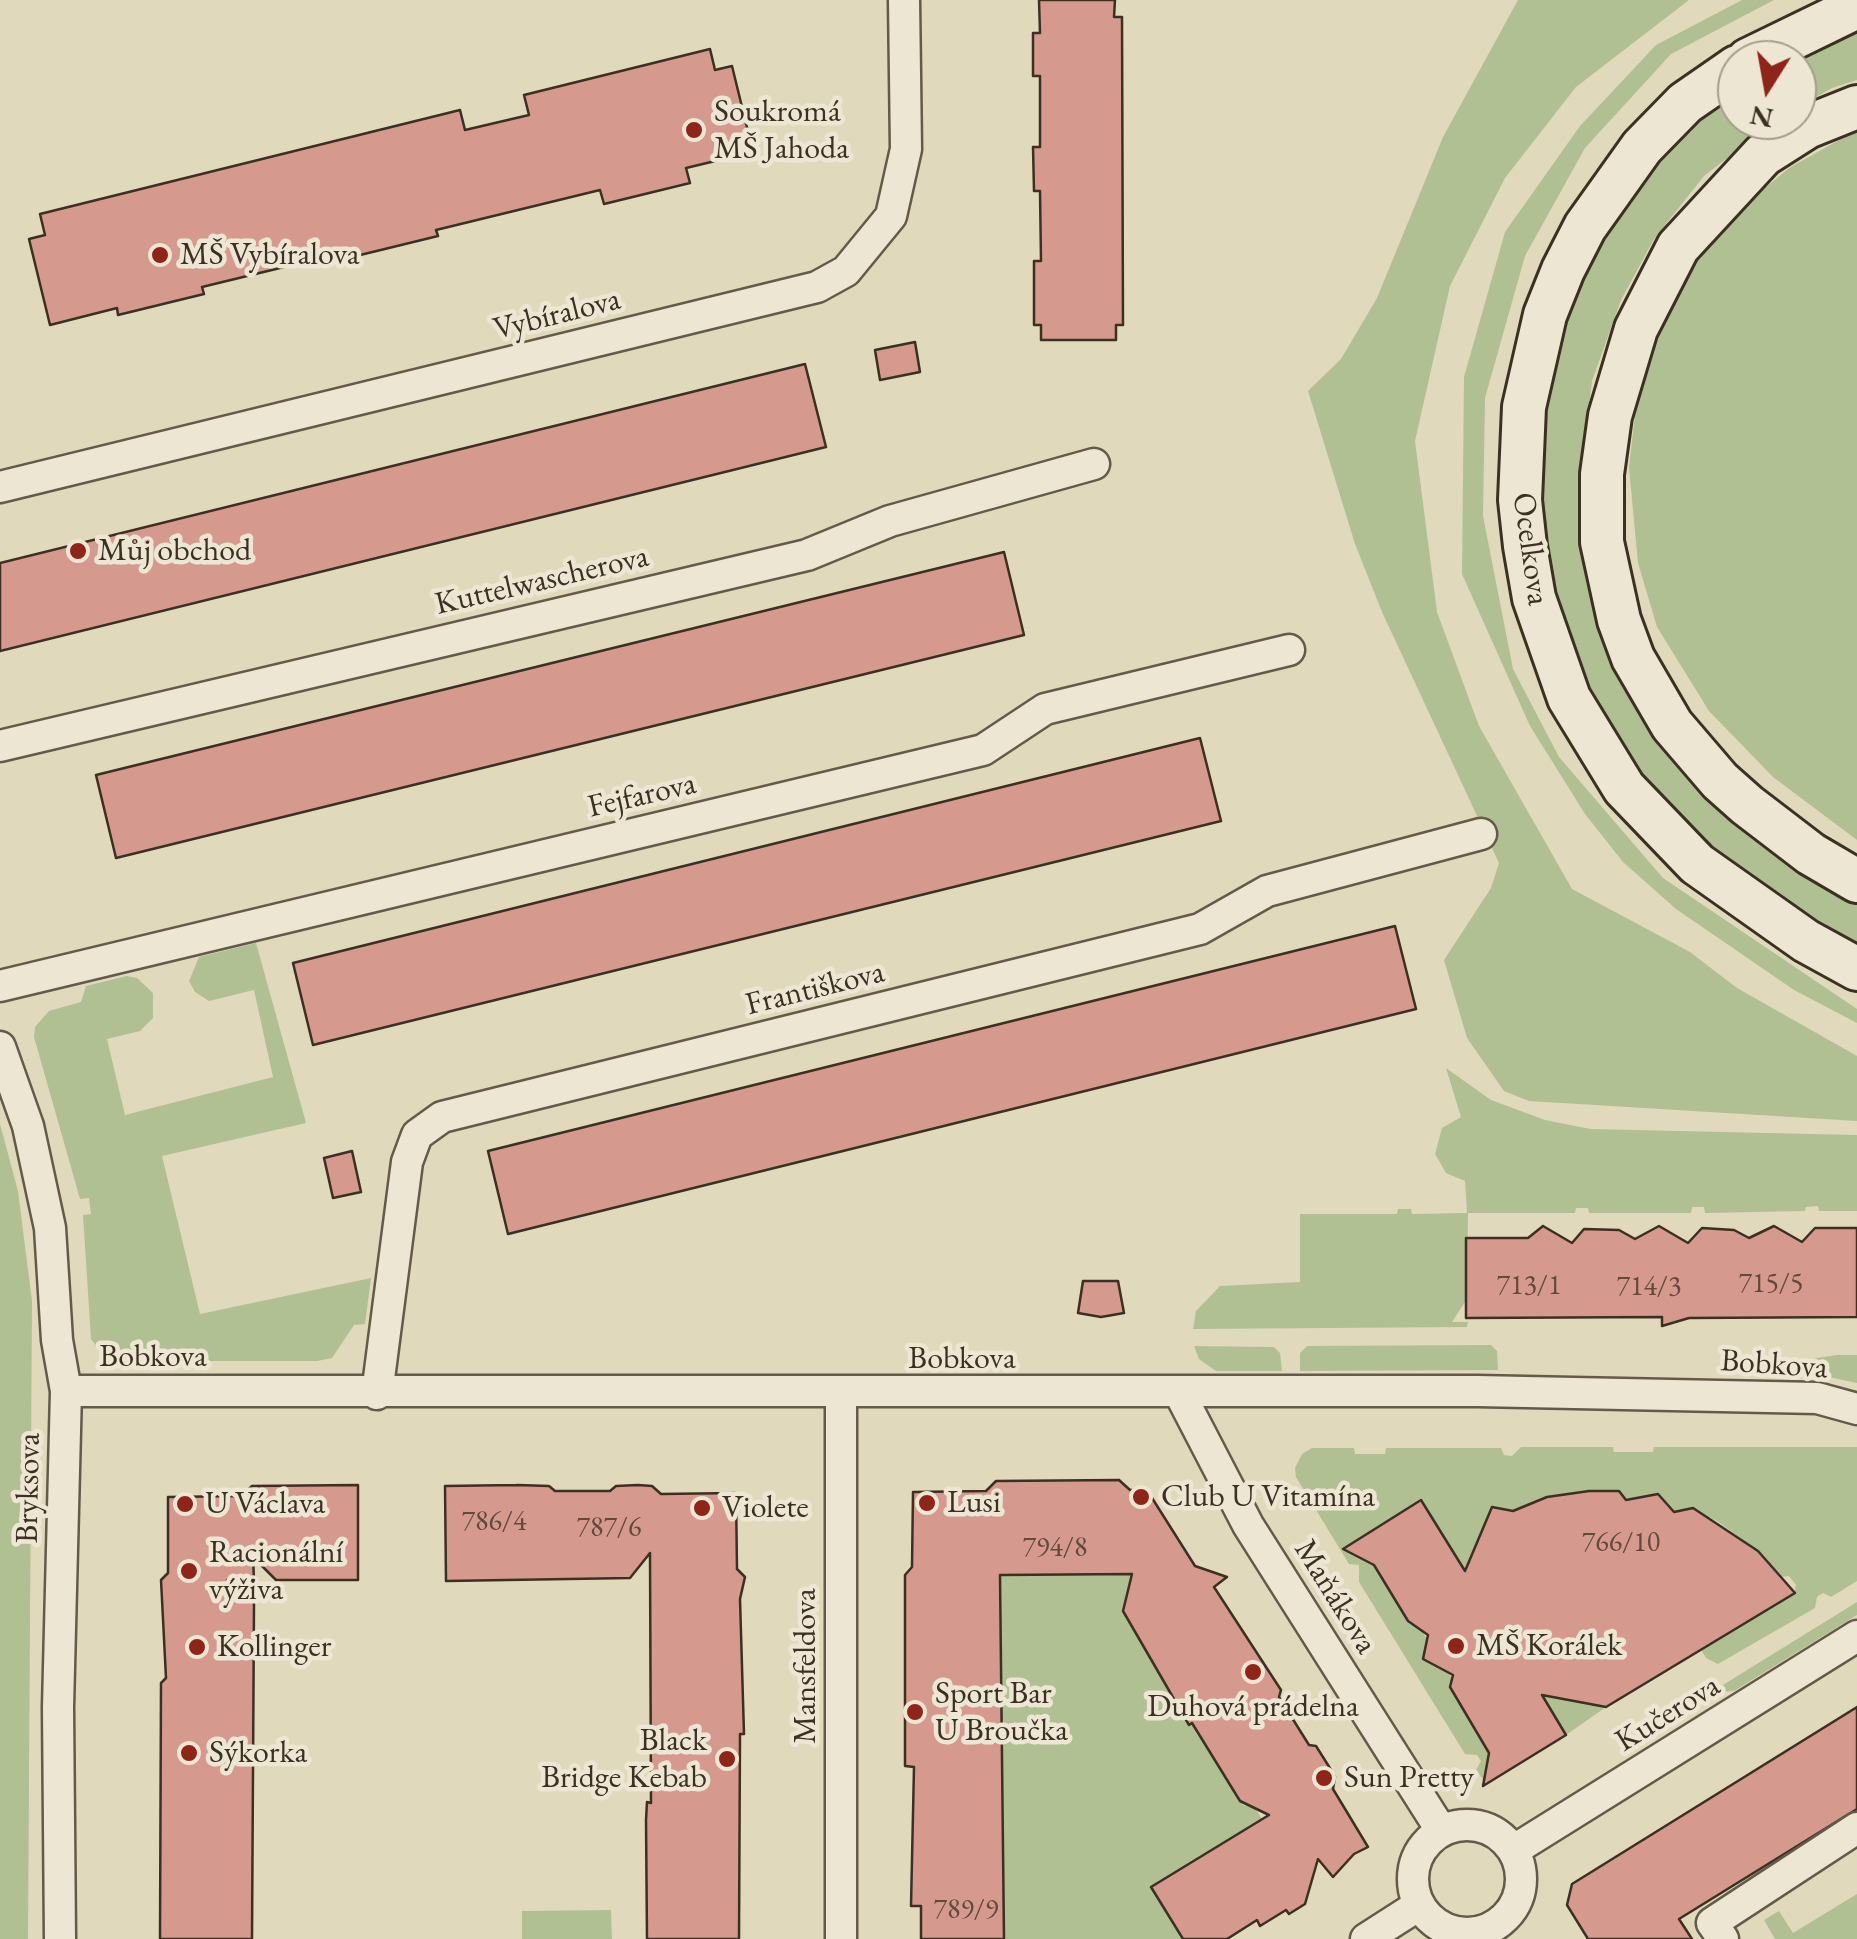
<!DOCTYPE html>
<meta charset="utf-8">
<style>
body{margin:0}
#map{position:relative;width:1857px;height:1939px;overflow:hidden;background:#e1d9bc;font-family:"EB Garamond",serif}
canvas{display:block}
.north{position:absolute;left:1717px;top:40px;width:100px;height:100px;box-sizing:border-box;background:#ece6d3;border:2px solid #a69d8d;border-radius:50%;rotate:191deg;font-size:28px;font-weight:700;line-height:40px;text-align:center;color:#3c3023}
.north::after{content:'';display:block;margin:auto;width:35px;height:45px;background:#8f2418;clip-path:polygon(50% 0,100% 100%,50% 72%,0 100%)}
</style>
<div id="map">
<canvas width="1857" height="1939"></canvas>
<div class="north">N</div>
</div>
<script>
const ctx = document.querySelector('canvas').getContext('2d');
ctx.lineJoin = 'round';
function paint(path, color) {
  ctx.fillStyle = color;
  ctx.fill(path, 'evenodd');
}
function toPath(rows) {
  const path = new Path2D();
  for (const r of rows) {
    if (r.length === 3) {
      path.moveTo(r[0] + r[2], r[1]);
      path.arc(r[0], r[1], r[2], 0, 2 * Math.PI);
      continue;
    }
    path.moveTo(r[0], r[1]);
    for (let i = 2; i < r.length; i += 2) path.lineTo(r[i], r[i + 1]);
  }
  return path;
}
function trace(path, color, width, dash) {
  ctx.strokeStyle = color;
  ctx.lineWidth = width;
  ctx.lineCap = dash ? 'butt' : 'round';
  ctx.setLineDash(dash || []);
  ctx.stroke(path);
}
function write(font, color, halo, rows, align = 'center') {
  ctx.font = font + ' "EB Garamond",serif';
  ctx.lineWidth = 9;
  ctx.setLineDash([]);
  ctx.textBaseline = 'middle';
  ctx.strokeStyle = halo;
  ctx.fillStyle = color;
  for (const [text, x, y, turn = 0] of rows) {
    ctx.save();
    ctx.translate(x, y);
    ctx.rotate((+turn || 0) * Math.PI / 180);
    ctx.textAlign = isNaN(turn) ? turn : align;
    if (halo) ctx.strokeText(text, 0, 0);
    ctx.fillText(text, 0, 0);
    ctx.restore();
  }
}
paint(toPath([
 [1518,0,1689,0,1576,87,1505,178,1450,286,1415,441,1437,612,1479,726,1572,889,1690,952,1737,988,1857,1056,1857,1121,1529,1101,1504,1091,1467,1038,1444,960,1491,888,1499,863,1382,612,1355,544,1308,391,1341,359,1377,298,1443,137],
 [1742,0,1774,0,1671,54,1585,148,1525,256,1485,398,1483,516,1513,669,1559,757,1663,878,1857,1009,1857,1023,1794,990,1676,909,1623,862,1585,814,1530,726,1462,574,1464,377,1505,232,1580,126,1656,45],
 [1857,26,1857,80,1832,88,1797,108,1797,60,1781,60],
 [1737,85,1737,120,1777,120,1704,176,1654,239,1621,300,1592,381,1580,483,1584,536,1636,689,1857,890,1857,955,1739,884,1640,788,1555,642,1531,454,1581,256,1697,108],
 [1857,130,1857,840,1773,777,1709,711,1657,627,1638,563,1629,467,1639,380,1656,334,1694,263,1740,209,1789,168],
 [256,943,306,1123,162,1156,200,1314,371,1278,365,1324,354,1325,332,1358,317,1361,126,1361,103,1355,91,1339,83,1215,91,1214,89,1198,80,1199,34,1037,35,1027,49,1011,81,1002,86,986,127,976,137,978,153,993,153,1018,140,1031,107,1039,125,1115,273,1077,254,990,209,1001,195,992,189,981,199,957],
 [1446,1068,1491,1100,1545,1120,1590,1129,1857,1135,1857,1211,1819,1211,1818,1206,1806,1207,1805,1211,1705,1213,1704,1207,1692,1207,1691,1213,1589,1213,1588,1208,1576,1208,1575,1213,1468,1213,1467,1299,1452,1322,1468,1322,1467,1327,1193,1329,1196,1311,1220,1286,1300,1282,1300,1214,1397,1214,1398,1209,1411,1209,1412,1214,1467,1213,1465,1181,1446,1173,1435,1154,1442,1128,1461,1117],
 [0,1124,18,1191,32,1301,28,1939,0,1939],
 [1491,1345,1497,1351,1498,1370,1300,1371,1300,1353,1307,1346],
 [1194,1346,1274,1347,1280,1353,1282,1371,1216,1371,1199,1359],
 [1837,1355,1857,1355,1857,1383,1800,1371,1816,1358],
 [1521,1447,1613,1447,1614,1452,1653,1452,1654,1447,1857,1447,1857,1581,1831,1597,1823,1593,1817,1597,1815,1608,1718,1664,1706,1658,1692,1635,1718,1618,1729,1633,1794,1593,1796,1585,1789,1576,1781,1577,1752,1546,1717,1521,1691,1508,1683,1515,1663,1509,1663,1499,1656,1494,1623,1501,1615,1490,1539,1500,1507,1513,1494,1509,1476,1587,1421,1500,1357,1556,1369,1557,1410,1624,1419,1626,1430,1644,1424,1651,1426,1659,1436,1664,1442,1662,1453,1681,1451,1691,1491,1756,1492,1773,1503,1774,1485,1782,1476,1770,1481,1761,1477,1755,1465,1754,1359,1582,1359,1565,1349,1564,1296,1477,1295,1468,1302,1454,1312,1448,1354,1448,1355,1454,1385,1454,1386,1448,1501,1448,1504,1455,1512,1456],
 [988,1567,1014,1569,1020,1575,1131,1575,1140,1589,1126,1597,1123,1611,1154,1661,1179,1689,1171,1694,1189,1724,1192,1723,1243,1805,1255,1808,1268,1828,1225,1841,1151,1887,1183,1939,1004,1939,1003,1783,999,1783],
 [1536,1599,1606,1707,1566,1735,1512,1647],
 [1857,1602,1857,1615,1734,1691,1710,1693],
 [1857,1894,1857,1939,1775,1939,1764,1920,1779,1911,1793,1933],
 [611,1910,612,1939,522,1939,522,1911]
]), '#b0c093');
const building = toPath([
 [1039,0,1115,0,1114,17,1122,17,1123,325,1116,325,1116,340,1041,340,1041,325,1034,325,1034,261,1041,261,1040,191,1034,191,1033,147,1040,147,1040,76,1033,76,1033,33,1040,33,1039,0],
 [710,49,715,70,732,66,753,152,686,168,690,183,604,204,600,190,436,230,438,236,352,257,350,251,202,287,204,294,118,315,117,308,50,325,29,239,45,235,40,214,460,110,465,130,529,115,524,95,710,49],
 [915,342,920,372,880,380,875,350,915,342],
 [805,364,826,447,0,651,0,563,805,364],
 [1004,552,1024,635,116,858,96,775,1004,552],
 [1200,738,1221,821,313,1045,293,963,1200,738],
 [1395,926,1416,1009,508,1234,488,1151,1395,926],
 [352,1151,361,1192,333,1198,324,1158,352,1151],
 [1543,1226,1572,1243,1584,1229,1619,1230,1635,1239,1659,1226,1688,1243,1702,1228,1734,1230,1749,1238,1774,1226,1802,1242,1815,1228,1857,1228,1857,1317,1689,1318,1662,1326,1662,1317,1466,1318,1466,1238,1528,1238,1543,1226],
 [1083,1281,1118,1281,1124,1313,1101,1317,1078,1313,1083,1281],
 [1119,1480,1130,1490,1147,1490,1195,1566,1227,1577,1214,1587,1281,1690,1279,1697,1309,1745,1316,1746,1328,1765,1335,1777,1333,1789,1368,1847,1354,1854,1333,1877,1318,1859,1305,1904,1289,1914,1286,1910,1260,1926,1257,1920,1227,1939,1183,1939,1151,1887,1269,1815,1240,1801,1192,1723,1189,1725,1123,1611,1132,1574,1000,1575,1004,1939,921,1939,921,1906,911,1906,914,1767,905,1766,905,1575,912,1567,913,1492,986,1491,996,1481,1119,1480],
 [358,1485,358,1580,276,1580,253,1557,254,1580,227,1580,254,1603,252,1939,160,1939,161,1683,166,1678,161,1580,168,1573,168,1497,241,1496,252,1486,358,1485],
 [517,1485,549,1486,555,1491,610,1491,616,1486,638,1485,652,1486,661,1494,736,1493,737,1569,745,1577,740,1599,744,1734,740,1734,739,1939,647,1939,646,1820,647,1802,651,1803,650,1553,630,1578,446,1581,445,1486,517,1485],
 [1589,1491,1619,1491,1626,1500,1658,1494,1674,1512,1693,1508,1758,1551,1795,1593,1606,1707,1542,1695,1566,1735,1483,1786,1489,1753,1450,1687,1453,1675,1423,1659,1428,1635,1408,1621,1374,1565,1343,1549,1421,1500,1465,1571,1492,1507,1513,1511,1547,1497,1589,1491],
 [1857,1707,1857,1809,1679,1919,1692,1939,1588,1939,1567,1905,1572,1884,1857,1707]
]);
paint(building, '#d6998d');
trace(building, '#3c3023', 2.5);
const street = toPath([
 [0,487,817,287,846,271,891,216,906,149,904,0],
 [0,746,807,555,890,521,1094,464],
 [0,986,983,750,1045,709,1289,650],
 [0,1047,28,1126,50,1228,57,1340,66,1391,58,1707,60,1939],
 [66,1391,1477,1391,1817,1398,1857,1409],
 [377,1394,407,1162,417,1135,442,1117,1200,929,1267,891,1481,834],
 [841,1394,841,1939],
 [1180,1394,1248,1525,1441,1830],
 [1467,1879,54],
 [1514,1850,1857,1636],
 [1366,1939,1419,1905],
 [1723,1939,1712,1923,1857,1828]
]);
const secondary = toPath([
 [1748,60,1857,7],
 [1737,67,1685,103,1642,147,1585,227,1563,270,1545,315,1524,407,1520,500,1525,546,1534,598,1569,698,1624,788,1697,864,1806,941,1857,969],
 [1857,107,1807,127,1763,155,1678,247,1636,329,1610,416,1602,474,1602,542,1619,620,1633,658,1672,725,1720,781,1747,805,1811,854,1857,881]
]);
trace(street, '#655a49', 35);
trace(secondary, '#3c3023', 48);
trace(street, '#ece6d3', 30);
trace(secondary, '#ece6d3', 42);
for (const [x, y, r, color] of [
 [694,130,10,"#8f2418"],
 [160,255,10,"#8f2418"],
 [78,551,10,"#8f2418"],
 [1141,1497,10,"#8f2418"],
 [927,1503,10,"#8f2418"],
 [185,1504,10,"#8f2418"],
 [702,1508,10,"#8f2418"],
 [189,1571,10,"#8f2418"],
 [1456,1646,10,"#8f2418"],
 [197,1647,10,"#8f2418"],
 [1253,1672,10,"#8f2418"],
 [915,1712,10,"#8f2418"],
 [189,1753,10,"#8f2418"],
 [727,1759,10,"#8f2418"],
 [1324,1778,10,"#8f2418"]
]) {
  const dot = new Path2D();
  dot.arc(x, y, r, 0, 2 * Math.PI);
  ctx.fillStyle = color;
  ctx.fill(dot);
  trace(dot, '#ece6d3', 4);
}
write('28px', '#624a3e', null, [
 ["715/5",1771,1284],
 ["713/1",1529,1286],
 ["714/3",1649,1287],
 ["786/4",494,1522],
 ["787/6",609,1528],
 ["766/10",1621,1543],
 ["794/8",1055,1548],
 ["789/9",966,1910]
]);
write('32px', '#3c3023', '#ece6d3', [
 ["Soukromá",714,112],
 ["MŠ Jahoda",714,149],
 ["MŠ Vybíralova",180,255],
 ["Můj obchod",98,551],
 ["Club U Vitamína",1161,1497],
 ["Lusi",947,1503],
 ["U Václava",205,1504],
 ["Violete",722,1508],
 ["Racionální",209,1553],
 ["výživa",209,1590],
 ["MŠ Korálek",1476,1646],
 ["Kollinger",217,1647],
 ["Sport Bar",935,1694],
 ["U Broučka",935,1731],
 ["Duhová prádelna",1253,1707,"center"],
 ["Black",707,1741,"right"],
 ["Bridge Kebab",707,1778,"right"],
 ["Sýkorka",209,1753],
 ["Sun Pretty",1344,1778]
], 'left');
write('32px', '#3c3023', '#ece6d3', [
 ["Vybíralova",557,315,-14],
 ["Ocelkova",1530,549,82],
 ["Kuttelwascherova",542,581,-13],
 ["Fejfarova",642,796,-13],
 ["Františkova",815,989,-14],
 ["Bobkova",153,1357],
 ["Bobkova",962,1359],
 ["Bobkova",1774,1365,4],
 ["Bryksova",29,1488,-89],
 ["Maňákova",1335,1597,58],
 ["Mansfeldova",806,1666,-90],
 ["Kučerova",1668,1714,-32]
]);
</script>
